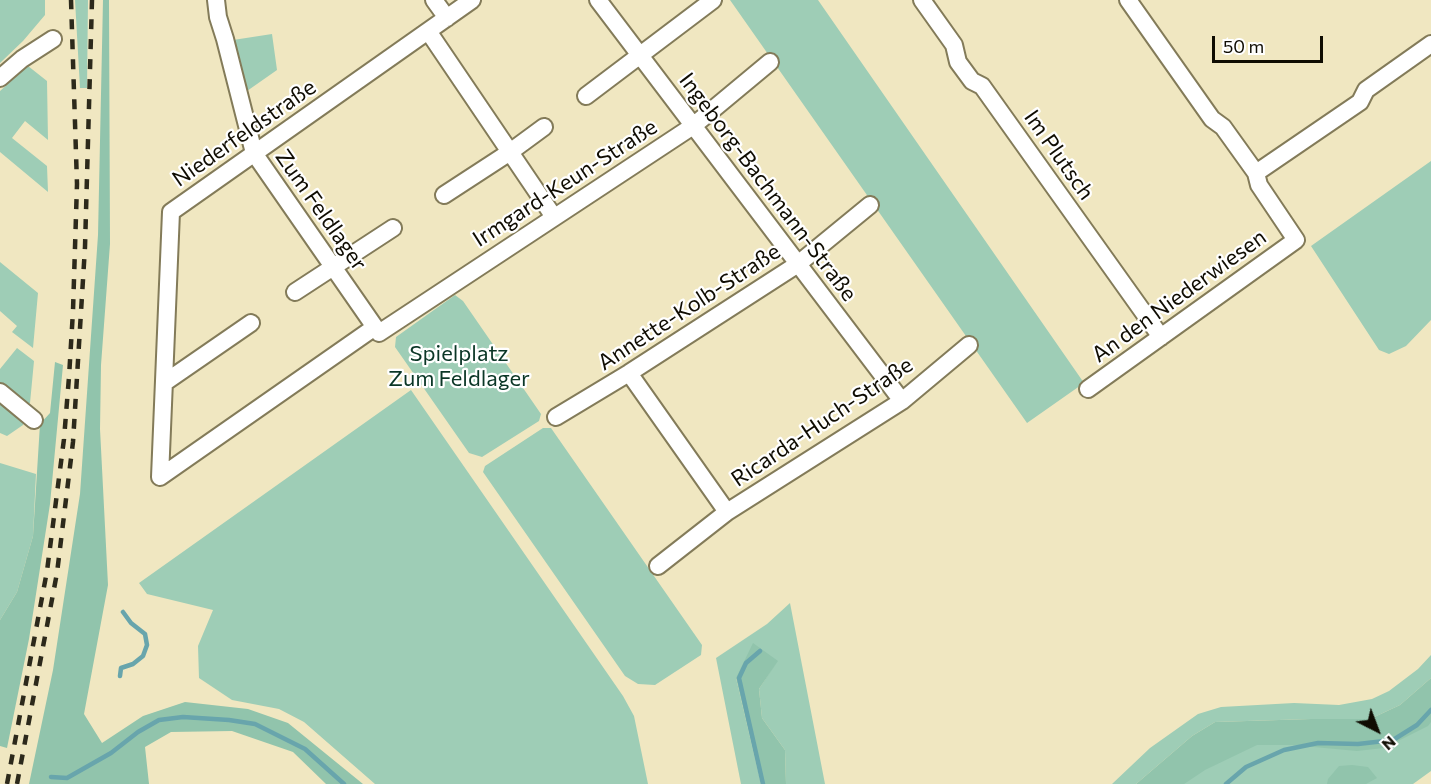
<!DOCTYPE html>
<meta charset="utf-8">
<style>
body{margin:0}
#map{position:relative;width:1431px;height:784px;overflow:hidden;background:#f0e7c1;font-family:Commissioner,sans-serif}
canvas{display:block}
.north{position:absolute;left:1347px;top:700px;width:60px;height:60px;-webkit-text-stroke:4px #fff;paint-order:stroke;rotate:138deg;font-size:16px;font-weight:700;line-height:24px;text-align:center;color:#0f0c02}
.north::after{content:'';display:block;margin:auto;width:21px;height:27px;background:#0f0c02;clip-path:polygon(50% 0,100% 100%,50% 72%,0 100%)}
.scale{position:absolute;left:1212px;top:36px;width:111px;height:27px;box-sizing:border-box;border:3px solid #0f0c02;border-top:0;padding-left:8px;font-size:18px;line-height:21px;white-space:nowrap;color:#0f0c02;-webkit-text-stroke:4px #fff;paint-order:stroke}
</style>
<div id="map">
<canvas width="1431" height="784"></canvas>
<div class="north">N</div>
<div class="scale">50 m</div>
</div>
<script>
const ctx = document.querySelector('canvas').getContext('2d');
ctx.lineJoin = 'round';
function paint(path, color) {
  ctx.fillStyle = color;
  ctx.fill(path, 'evenodd');
}
function toPath(rows) {
  const path = new Path2D();
  for (const r of rows) {
    path.moveTo(r[0], r[1]);
    for (let i = 2; i < r.length; i += 2) path.lineTo(r[i], r[i + 1]);
  }
  return path;
}
function trace(path, color, width, dash) {
  ctx.strokeStyle = color;
  ctx.lineWidth = width;
  ctx.lineCap = dash ? 'butt' : 'round';
  ctx.setLineDash(dash || []);
  ctx.stroke(path);
}
function write(font, color, halo, rows, align = 'center') {
  ctx.font = font + ' Commissioner,sans-serif';
  ctx.lineWidth = 4.5;
  ctx.setLineDash([]);
  ctx.textBaseline = 'middle';
  ctx.strokeStyle = halo;
  ctx.fillStyle = color;
  for (const [text, x, y, turn = 0] of rows) {
    ctx.save();
    ctx.translate(x, y);
    ctx.rotate((+turn || 0) * Math.PI / 180);
    ctx.textAlign = isNaN(turn) ? turn : align;
    if (halo) ctx.strokeText(text, 0, 0);
    ctx.fillText(text, 0, 0);
    ctx.restore();
  }
}
paint(toPath([
 [0,0,45,0,45,15,23,41,0,63],
 [75,0,88,0,87,88,80,88],
 [730,0,818,0,1084,383,1027,423],
 [272,34,277,70,247,91,243,91,233,40],
 [28,66,47,81,48,140,25,121,12,138,47,166,48,192,0,152,0,91],
 [1431,161,1431,320,1406,346,1389,354,1379,350,1311,246],
 [0,262,38,293,33,348,12,332,17,326,0,311],
 [455,295,463,301,541,414,539,421,482,457,469,453,395,347,396,337],
 [17,348,34,361,30,403,25,403,0,383,0,369],
 [411,390,623,696,634,716,648,784,375,784,304,722,279,709,232,700,199,678,198,646,213,610,147,594,139,583],
 [0,398,25,418,23,425,7,436,0,433],
 [543,428,551,428,702,645,701,655,655,685,638,684,625,676,483,472,485,466],
 [0,463,36,474,33,536,17,592,0,620],
 [790,603,825,784,786,784,785,750,762,718,759,689,777,661,736,678,761,784,741,784,716,658,767,624],
 [1431,655,1431,678,1400,705,1370,719,1311,719,1215,722,1192,736,1136,784,1112,784,1150,748,1198,714,1221,707,1294,703,1339,705,1372,699,1389,691,1418,669],
 [1431,691,1431,771,1413,784,1158,784,1193,753,1373,725]
]), '#9ecdb6');
paint(toPath([
 [103,0,109,0,110,244,101,365,100,429,108,585,84,714,102,743,143,716,185,702,248,709,288,723,363,784,326,784,293,752,232,731,171,732,145,747,149,784,29,784,53,670,80,494,98,235],
 [55,362,63,365,50,504,29,639,7,748,0,746,0,620,17,592,33,536,40,424,50,413],
 [753,643,778,661,759,689,762,718,785,750,786,784,761,784,736,678],
 [1431,678,1431,722,1428,726,1384,748,1357,751,1292,745,1257,745,1205,770,1184,784,1136,784,1192,736,1215,722,1311,719,1370,719,1400,705],
 [1352,765,1368,767,1377,778,1366,784,1327,784,1328,779,1339,766]
]), '#91c4ac');
trace(toPath([
 [760,651,746,663,739,678,763,784],
 [120,676,121,668,133,664,143,656,147,645,145,634,131,623,123,612],
 [51,777,67,778,111,753,138,732,159,720,183,717,229,720,255,724,305,749,344,784],
 [1226,784,1246,767,1284,750,1318,743,1358,744,1393,740,1417,725,1431,710]
]), '#68a5ac', 4.5);
const minor = toPath([
 [216,0,218,17,225,39,254,153,379,333,693,126,770,62],
 [434,0,447,18],
 [598,0,902,401],
 [922,0,954,45,958,62,972,81,982,86,1161,337],
 [428,31,554,217],
 [0,78,22,59,53,39],
 [586,96,713,0],
 [1256,173,1360,102,1366,90,1431,44],
 [444,195,510,152,544,127],
 [295,292,393,228],
 [629,373,727,512],
 [164,383,251,323],
 [1088,389,1296,240,1259,185,1256,173,1223,127,1212,119,1128,0],
 [0,392,34,420],
 [556,417,629,373,798,264,870,205],
 [160,477,171,212,472,0],
 [160,477,375,327],
 [658,566,727,512,902,401,969,345]
]);
trace(minor, '#837b59', 20);
trace(minor, '#fff', 16);
trace(toPath([
 [7,784,47,571,64,439,69,377,73,311,77,184,71,0],
 [17,784,57,573,73,442,85,247,92,0]
]), '#2c291b', 4.5, [10, 10]);
write('22px', '#0f0c02', '#fff', [
 ["Niederfeldstraße",244,133,-35],
 ["Im Plutsch",1059,155,55],
 ["Irmgard-Keun-Straße",565,183,-33],
 ["Ingeborg-Bachmann-Straße",768,187,53],
 ["Zum Feldlager",321,210,55],
 ["An den Niederwiesen",1179,296,-36],
 ["Annette-Kolb-Straße",689,307,-33],
 ["Ricarda-Huch-Straße",822,422,-34]
]);
write('22px', '#0a3626', '#fff', [
 ["Spielplatz",459,354],
 ["Zum Feldlager",459,379]
]);
</script>
